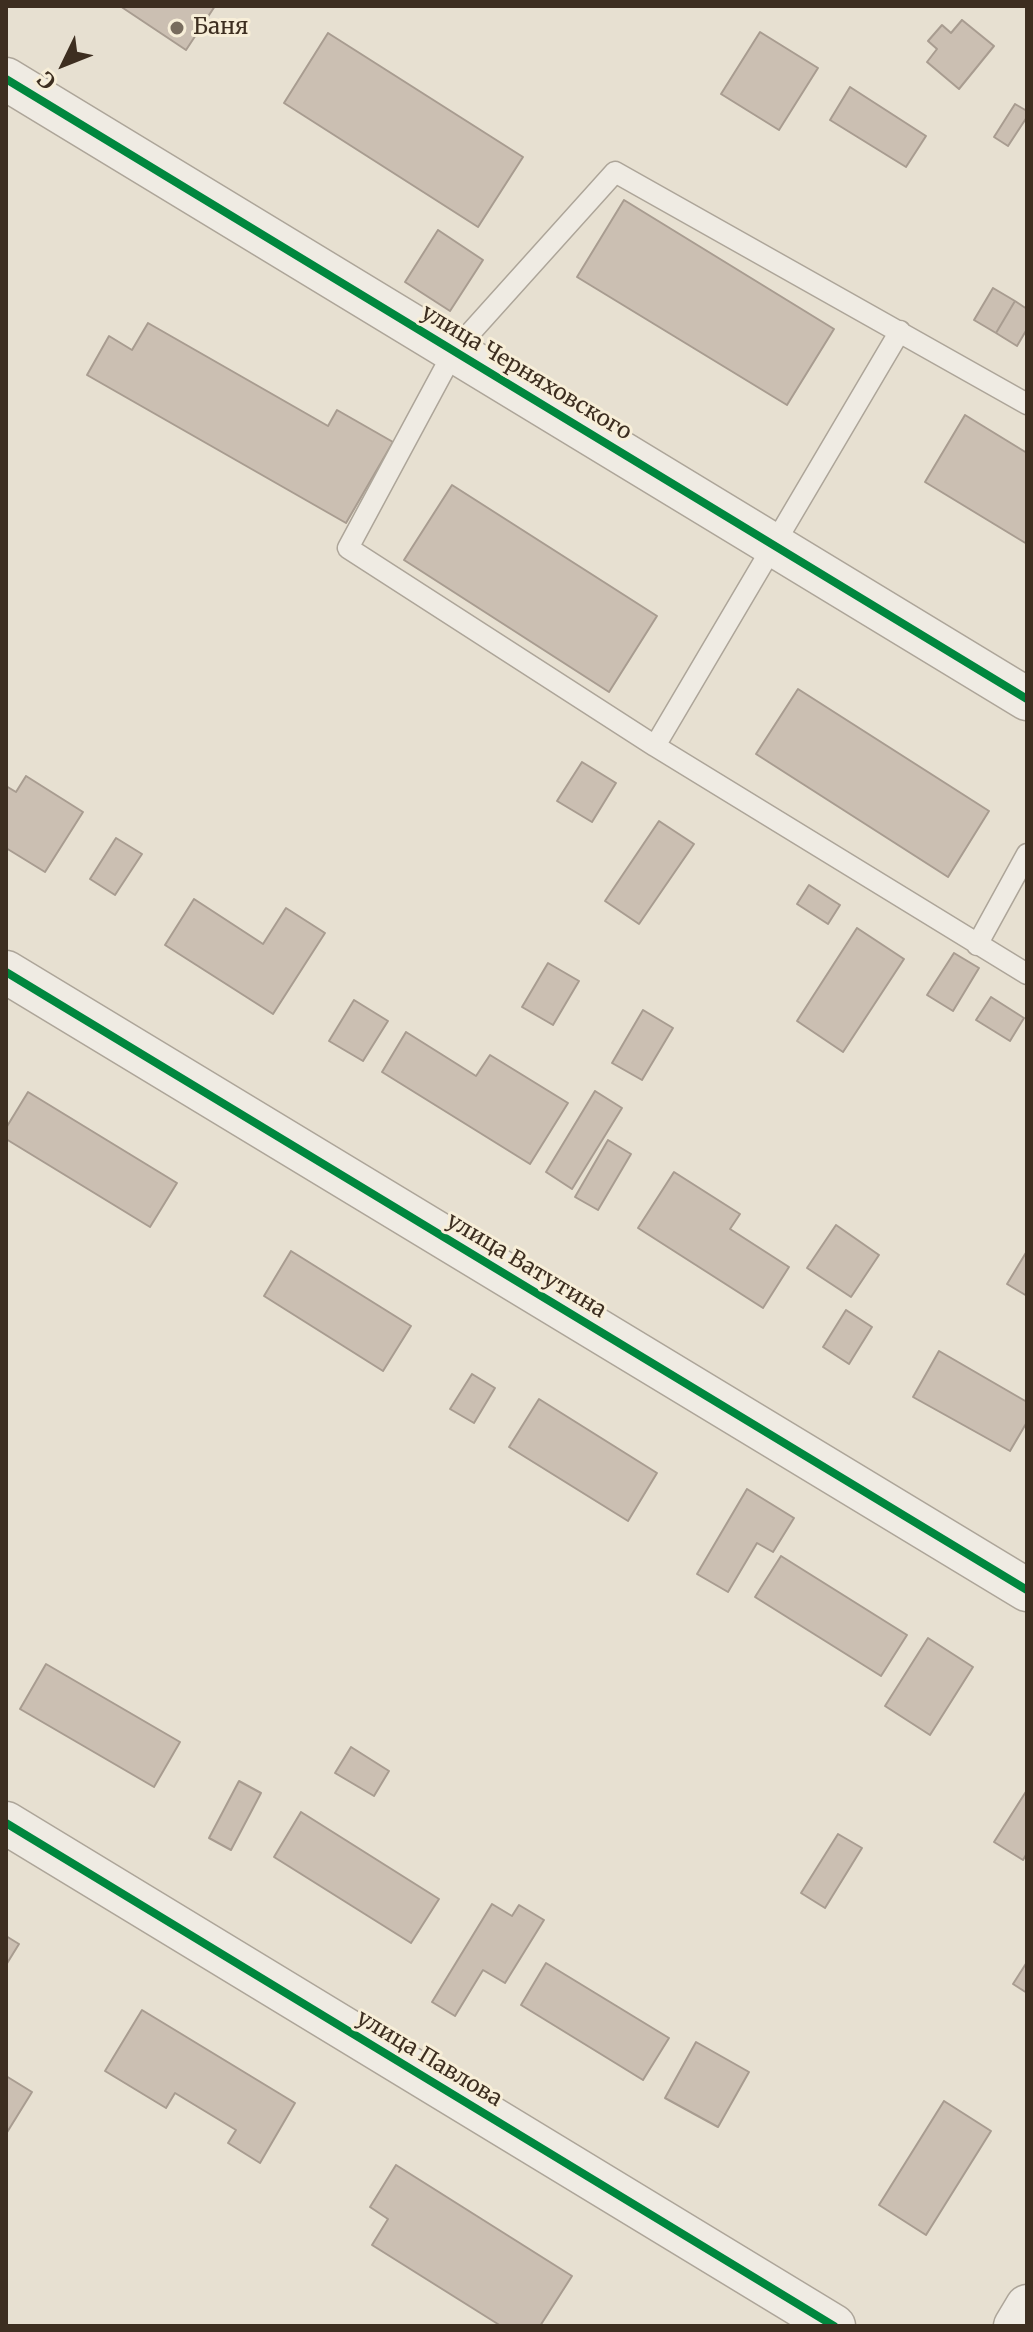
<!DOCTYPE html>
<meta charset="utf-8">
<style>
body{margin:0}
#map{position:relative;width:1033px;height:2332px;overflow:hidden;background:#e7e0d1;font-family:Merriweather,serif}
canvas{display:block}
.frame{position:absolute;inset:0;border:8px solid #3d2e20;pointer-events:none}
.north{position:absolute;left:24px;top:24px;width:80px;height:80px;-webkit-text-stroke:6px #f7eed8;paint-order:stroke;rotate:227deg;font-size:22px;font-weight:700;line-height:32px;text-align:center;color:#3d2e20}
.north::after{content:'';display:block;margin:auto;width:28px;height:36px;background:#3d2e20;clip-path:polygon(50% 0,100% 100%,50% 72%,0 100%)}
</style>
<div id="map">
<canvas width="1033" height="2332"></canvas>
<div class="frame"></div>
<div class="north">С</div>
</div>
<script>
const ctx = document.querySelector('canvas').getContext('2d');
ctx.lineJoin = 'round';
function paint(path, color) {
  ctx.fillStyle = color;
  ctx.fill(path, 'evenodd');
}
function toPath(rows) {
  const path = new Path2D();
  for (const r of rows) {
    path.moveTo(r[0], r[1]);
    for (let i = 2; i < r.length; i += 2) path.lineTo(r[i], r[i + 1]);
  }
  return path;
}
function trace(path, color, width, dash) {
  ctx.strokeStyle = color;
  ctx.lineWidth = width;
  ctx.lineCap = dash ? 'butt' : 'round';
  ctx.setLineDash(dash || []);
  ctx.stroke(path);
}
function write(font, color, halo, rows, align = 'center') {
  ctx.font = font + ' Merriweather,serif';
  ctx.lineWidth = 6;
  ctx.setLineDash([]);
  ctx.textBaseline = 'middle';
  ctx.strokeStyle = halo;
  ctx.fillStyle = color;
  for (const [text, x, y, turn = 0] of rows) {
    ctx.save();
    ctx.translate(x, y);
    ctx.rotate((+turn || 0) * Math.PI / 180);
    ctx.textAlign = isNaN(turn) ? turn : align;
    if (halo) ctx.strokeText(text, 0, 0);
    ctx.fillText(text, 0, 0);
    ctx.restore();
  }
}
const building = toPath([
 [120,6,215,6,186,50,120,6],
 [962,20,994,46,959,89,927,62,937,49,928,41,942,25,951,33,962,20],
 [760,32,818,68,779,130,721,94,760,32],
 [328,33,523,157,478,227,284,103,328,33],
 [850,87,926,136,906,167,830,120,850,87],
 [1015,104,1027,111,1027,117,1008,146,994,137,1015,104],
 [624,200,834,329,787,405,577,277,624,200],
 [438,230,483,260,450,311,405,282,438,230],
 [993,288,1015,301,996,333,974,320,993,288],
 [1015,301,1027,309,1027,329,1017,346,996,333,1015,301],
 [148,323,328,426,337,410,393,442,346,523,87,375,109,336,132,350,148,323],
 [965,415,1027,453,1027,544,925,482,965,415],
 [452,485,657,616,609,692,404,560,452,485],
 [798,689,989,811,948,877,756,754,798,689],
 [582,762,616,783,592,822,557,801,582,762],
 [26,776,83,812,45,872,6,848,6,786,16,792,26,776],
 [659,821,694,844,639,924,605,901,659,821],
 [116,838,142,854,115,895,90,879,116,838],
 [809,885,840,905,828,924,797,904,809,885],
 [194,899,263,944,286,908,325,933,273,1014,165,945,194,899],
 [857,928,904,959,843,1052,797,1021,857,928],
 [954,953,979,968,953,1011,927,995,954,953],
 [548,963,579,981,553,1025,522,1007,548,963],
 [991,997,1024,1018,1010,1041,976,1020,991,997],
 [354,1000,388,1021,363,1061,329,1041,354,1000],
 [643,1010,673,1028,642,1080,612,1063,643,1010],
 [406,1032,476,1076,490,1055,568,1103,530,1164,382,1072,406,1032],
 [595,1091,622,1108,572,1189,546,1172,595,1091],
 [28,1092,177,1183,150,1227,6,1139,6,1128,28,1092],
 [608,1140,631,1154,598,1210,575,1197,608,1140],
 [674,1172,740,1214,730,1229,789,1267,763,1308,638,1228,674,1172],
 [836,1225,879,1255,851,1297,807,1268,836,1225],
 [291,1251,411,1326,383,1371,264,1296,291,1251],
 [1027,1251,1027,1296,1007,1284,1027,1251],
 [846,1310,872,1327,849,1364,823,1347,846,1310],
 [939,1351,1027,1402,1027,1422,1010,1451,913,1397,939,1351],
 [472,1374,495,1388,474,1423,450,1409,472,1374],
 [539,1399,657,1473,628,1521,509,1447,539,1399],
 [747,1489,794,1518,773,1552,757,1543,728,1592,697,1574,747,1489],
 [781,1556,907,1635,881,1676,755,1597,781,1556],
 [928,1638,973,1667,930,1735,885,1706,928,1638],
 [46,1664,180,1742,154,1787,20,1709,46,1664],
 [351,1747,389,1771,374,1796,335,1773,351,1747],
 [239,1781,261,1793,231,1850,209,1838,239,1781],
 [1027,1790,1027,1853,1023,1860,994,1842,1027,1790],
 [301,1812,439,1899,411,1943,274,1857,301,1812],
 [838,1834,862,1848,825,1908,801,1893,838,1834],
 [492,1904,512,1916,519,1905,544,1920,505,1983,483,1970,455,2016,432,2002,492,1904],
 [6,1936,19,1944,6,1965,6,1936],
 [1027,1962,1027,1993,1013,1984,1027,1962],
 [546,1963,669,2038,643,2080,521,2005,546,1963],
 [142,2010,295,2103,260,2163,228,2143,236,2130,175,2093,166,2108,105,2071,142,2010],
 [696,2042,749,2072,718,2127,665,2098,696,2042],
 [6,2076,32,2092,6,2134,6,2076],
 [944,2101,991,2131,926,2235,879,2205,944,2101],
 [396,2165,572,2276,540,2326,501,2326,372,2245,388,2219,370,2207,396,2165]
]);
paint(building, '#cbbfb2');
trace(building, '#a89c90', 2);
const lane = toPath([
 [1027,404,615,172,454,351,348,548,655,746,1027,974],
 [655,746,900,331],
 [977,945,1027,854]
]);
const street = toPath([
 [6,79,1027,699],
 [6,972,1027,1590],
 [6,1823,834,2326],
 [1015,2326,1027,2306]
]);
trace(lane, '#ada599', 23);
trace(street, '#ada599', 45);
trace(lane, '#efebe3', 20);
trace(street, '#efebe3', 42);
trace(toPath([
 [6,79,1027,699],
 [6,972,1027,1590],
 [6,1823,834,2326]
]), '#00873e', 8);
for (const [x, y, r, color] of [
 [177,28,8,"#786c5e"]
]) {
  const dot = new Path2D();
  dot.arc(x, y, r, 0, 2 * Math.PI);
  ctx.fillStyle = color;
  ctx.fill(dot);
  trace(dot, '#f7eed8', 3);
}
write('22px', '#3d2e20', '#f7eed8', [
 ["Баня",193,28]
], 'left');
write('22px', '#3d2e20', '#f7eed8', [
 ["улица Черняховского",526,373,31],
 ["улица Ватутина",526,1266,31],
 ["улица Павлова",429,2059,31]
]);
</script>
